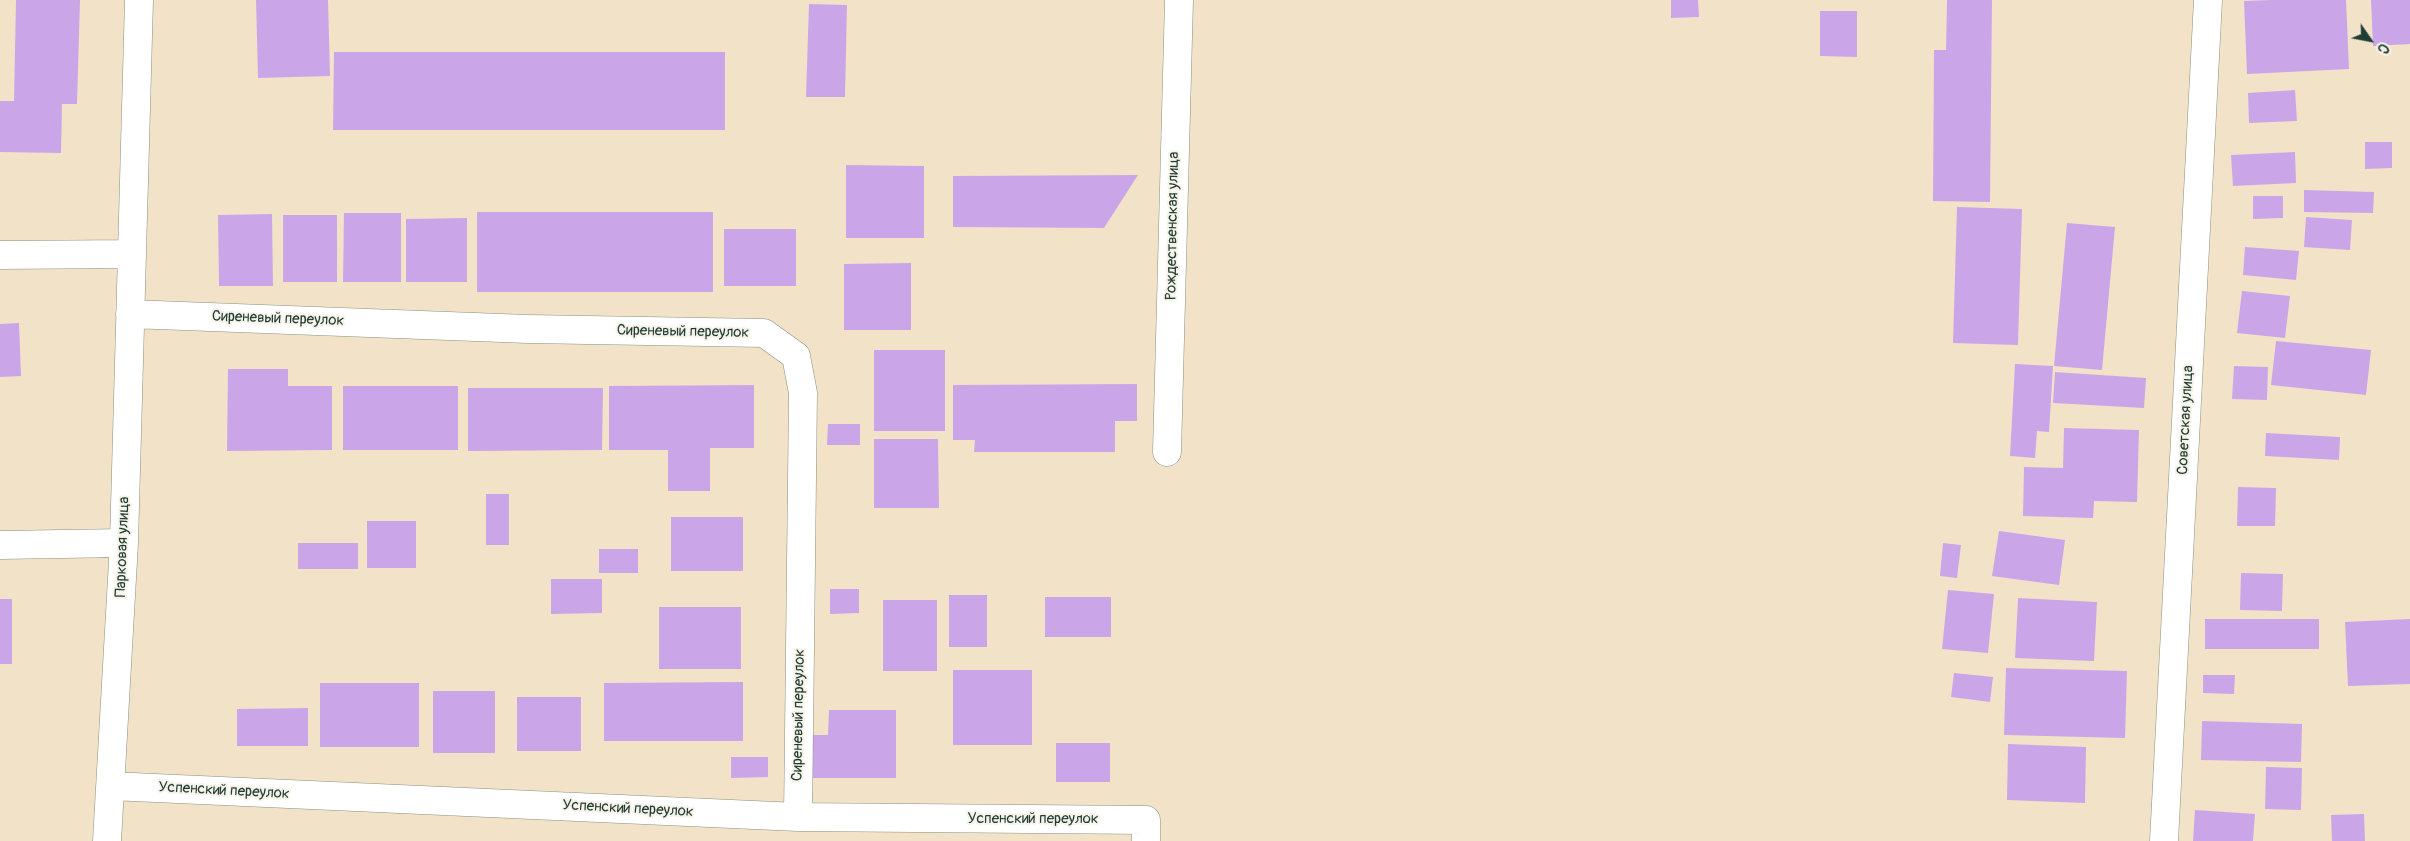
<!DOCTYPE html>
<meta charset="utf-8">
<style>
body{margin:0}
#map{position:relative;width:2410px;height:841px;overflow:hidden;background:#f2e3c8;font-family:Pangolin,sans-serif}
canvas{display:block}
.north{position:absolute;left:2345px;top:15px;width:50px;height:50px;-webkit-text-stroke:4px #f7f3e8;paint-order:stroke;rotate:123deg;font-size:14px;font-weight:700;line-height:20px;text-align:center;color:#1f3d34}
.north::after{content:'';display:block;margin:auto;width:18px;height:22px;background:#1f3d34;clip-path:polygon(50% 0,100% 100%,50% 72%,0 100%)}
</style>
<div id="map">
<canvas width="2410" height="841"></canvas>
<div class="north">С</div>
</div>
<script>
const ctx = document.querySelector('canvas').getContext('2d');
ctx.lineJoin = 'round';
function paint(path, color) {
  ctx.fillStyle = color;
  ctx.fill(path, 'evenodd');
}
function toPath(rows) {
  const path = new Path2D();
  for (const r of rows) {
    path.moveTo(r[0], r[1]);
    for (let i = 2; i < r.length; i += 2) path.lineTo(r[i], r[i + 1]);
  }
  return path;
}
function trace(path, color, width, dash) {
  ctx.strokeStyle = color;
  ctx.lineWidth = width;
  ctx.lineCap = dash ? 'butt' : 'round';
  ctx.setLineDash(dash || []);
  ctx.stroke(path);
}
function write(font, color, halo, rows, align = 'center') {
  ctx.font = font + ' Pangolin,sans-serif';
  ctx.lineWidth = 4;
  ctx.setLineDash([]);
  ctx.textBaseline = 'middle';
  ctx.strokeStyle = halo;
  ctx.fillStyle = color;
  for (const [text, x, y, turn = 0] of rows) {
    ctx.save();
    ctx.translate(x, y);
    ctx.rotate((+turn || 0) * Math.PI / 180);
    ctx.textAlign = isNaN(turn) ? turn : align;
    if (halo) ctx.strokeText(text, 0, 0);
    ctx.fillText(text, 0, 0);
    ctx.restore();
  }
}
paint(toPath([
 [16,0,80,0,77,104,62,104,61,153,0,152,0,101,14,101],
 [256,0,328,0,330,76,258,78],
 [1671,0,1698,0,1699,17,1671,18],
 [1947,0,1992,0,1990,202,1933,201,1934,50,1946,50],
 [2272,0,2346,0,2349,69,2247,74,2244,1],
 [2371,0,2410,0,2410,44,2373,46],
 [809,4,847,5,845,97,806,97],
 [1820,11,1857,11,1857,57,1820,56],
 [334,52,725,52,725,130,333,130],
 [2295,90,2297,121,2249,123,2248,93],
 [2365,142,2392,142,2392,168,2365,169],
 [2295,152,2296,183,2233,186,2231,155],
 [846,165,924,166,924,238,846,238],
 [1138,175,1104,228,953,227,953,176],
 [2304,190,2374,192,2373,213,2304,212],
 [2253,196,2283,196,2283,218,2253,219],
 [1957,207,2022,209,2018,345,1953,343],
 [477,212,713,212,713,292,477,292],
 [344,213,401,213,401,282,343,282],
 [272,214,273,286,219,286,218,215],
 [283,215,337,215,337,282,283,282],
 [2306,217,2352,220,2350,250,2304,247],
 [467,218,467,282,406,282,406,219],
 [2067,223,2115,227,2102,370,2054,366],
 [724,229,796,229,796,286,724,286],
 [2245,247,2299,251,2296,280,2243,275],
 [911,263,911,330,844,330,844,264],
 [2242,291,2290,296,2285,338,2237,333],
 [19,323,21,376,0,377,0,324],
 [2276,341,2371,350,2366,395,2271,385],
 [874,350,945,350,945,431,874,431],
 [2015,364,2053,366,2049,432,2037,431,2035,458,2010,456],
 [2234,366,2268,367,2267,400,2232,399],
 [228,369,288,369,288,386,332,386,332,450,227,451],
 [2055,372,2146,378,2144,408,2053,403],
 [1137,384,1137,421,1115,421,1115,452,974,452,975,440,953,440,953,385],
 [754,385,754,448,710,448,710,491,668,491,668,450,609,450,609,386],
 [343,386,458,386,458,450,343,450],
 [468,388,603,388,602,450,468,451],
 [828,424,860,424,860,445,827,445],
 [2064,428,2139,430,2137,502,2094,501,2093,518,2023,516,2024,467,2063,468],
 [2266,433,2340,437,2339,460,2265,456],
 [874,439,938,439,939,508,874,508],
 [2238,487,2276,488,2275,526,2237,526],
 [486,494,509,494,509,545,486,545],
 [671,517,743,517,743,571,671,571],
 [367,521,416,521,416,568,367,568],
 [1999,531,2065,540,2059,585,1992,576],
 [298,543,358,543,358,569,298,569],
 [1943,543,1961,545,1957,578,1940,576],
 [599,549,638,549,638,573,599,573],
 [2241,573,2283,574,2282,611,2240,610],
 [551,579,602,579,602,613,551,614],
 [830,589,859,589,859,613,830,614],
 [1948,590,1994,594,1988,653,1942,649],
 [949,595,987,595,987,647,949,647],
 [1045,597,1111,597,1111,637,1045,637],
 [2018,598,2097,602,2094,661,2015,658],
 [0,599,12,599,12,664,0,664],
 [883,600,937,600,937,671,883,671],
 [659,607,741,607,741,669,659,669],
 [2205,619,2319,619,2319,649,2205,649],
 [2410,619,2410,684,2348,686,2345,622],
 [2006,668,2127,671,2125,738,2004,735],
 [953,670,1032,670,1032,745,953,745],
 [1954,673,1993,677,1990,702,1951,697],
 [2203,675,2235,675,2234,694,2203,693],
 [743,682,743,741,604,741,604,683],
 [320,683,419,683,419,747,320,747],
 [433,691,495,691,495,753,433,753],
 [517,697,581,697,581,751,517,751],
 [308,708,308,746,237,746,237,709],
 [829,710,896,710,896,778,812,778,812,735,828,735],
 [2202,721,2302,724,2301,762,2201,760],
 [1056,743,1110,743,1110,782,1056,782],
 [2008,744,2086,747,2085,803,2007,800],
 [731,757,768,757,768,777,731,778],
 [2266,767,2302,768,2301,810,2265,809],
 [2195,810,2255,814,2253,841,2193,841],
 [2364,814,2365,841,2332,841,2331,815]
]), '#caa6e9');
const minor = toPath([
 [0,255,132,254],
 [130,314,528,329,764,333,796,356,803,393,798,817],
 [1167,452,1179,0],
 [0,545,124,543],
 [111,786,798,817,1146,820,1146,841],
 [107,841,124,543,139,0],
 [2164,841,2208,0]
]);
trace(minor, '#88907e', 29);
trace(minor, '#fff', 28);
write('15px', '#1f3d34', '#f7f3e8', [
 ["Рождественская улица",1173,226,-89],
 ["Сиреневый переулок",278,319,2],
 ["Сиреневый переулок",683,332,1],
 ["Советская улица",2186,420,-87],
 ["Парковая улица",123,547,-88],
 ["Сиреневый переулок",799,715,-89],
 ["Успенский переулок",224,791,3],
 ["Успенский переулок",628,809,3],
 ["Успенский переулок",1033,819]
]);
</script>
